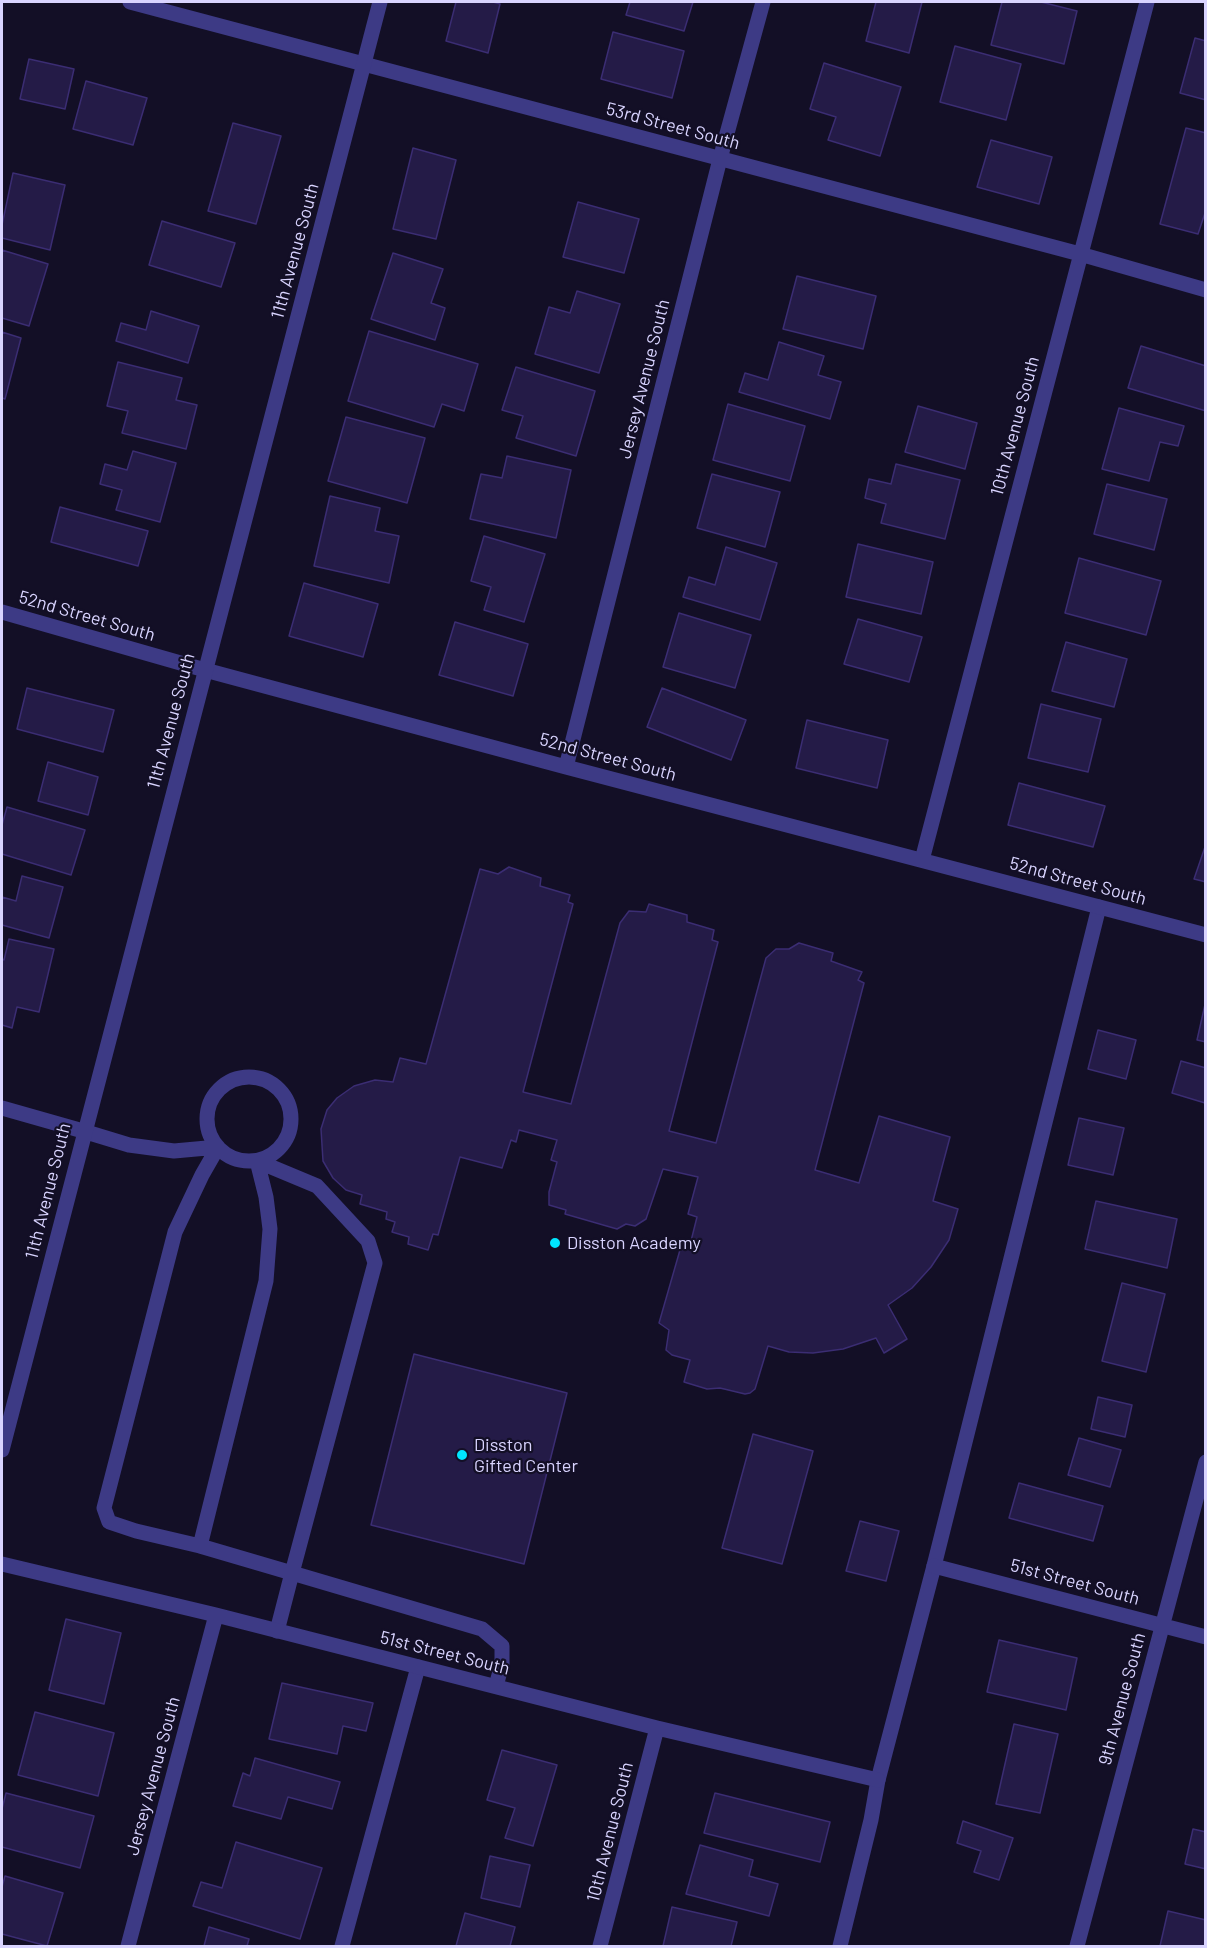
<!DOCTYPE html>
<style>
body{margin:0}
#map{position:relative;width:1207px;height:1948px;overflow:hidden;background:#130f26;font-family:Barlow,sans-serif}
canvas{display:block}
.frame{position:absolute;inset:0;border:3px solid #d9d4ff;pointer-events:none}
</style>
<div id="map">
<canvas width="1207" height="1948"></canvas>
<div class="frame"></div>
</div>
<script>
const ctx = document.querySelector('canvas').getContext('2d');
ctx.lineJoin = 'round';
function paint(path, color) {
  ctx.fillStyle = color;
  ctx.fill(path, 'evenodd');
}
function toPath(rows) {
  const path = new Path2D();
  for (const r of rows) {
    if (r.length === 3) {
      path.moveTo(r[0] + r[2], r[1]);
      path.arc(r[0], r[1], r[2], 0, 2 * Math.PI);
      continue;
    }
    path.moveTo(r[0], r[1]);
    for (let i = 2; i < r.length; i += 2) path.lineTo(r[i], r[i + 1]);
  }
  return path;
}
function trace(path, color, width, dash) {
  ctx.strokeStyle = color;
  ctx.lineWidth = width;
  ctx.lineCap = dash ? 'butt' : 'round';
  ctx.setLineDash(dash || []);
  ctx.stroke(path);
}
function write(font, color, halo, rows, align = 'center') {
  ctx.font = font + ' Barlow,sans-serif';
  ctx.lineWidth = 4.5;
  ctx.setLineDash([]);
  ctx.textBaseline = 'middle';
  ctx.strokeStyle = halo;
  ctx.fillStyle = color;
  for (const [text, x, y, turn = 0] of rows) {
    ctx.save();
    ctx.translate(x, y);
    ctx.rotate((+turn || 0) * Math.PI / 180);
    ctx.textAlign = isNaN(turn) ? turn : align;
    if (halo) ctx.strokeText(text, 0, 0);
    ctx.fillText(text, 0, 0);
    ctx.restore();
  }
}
const building = toPath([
 [456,2,493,2,500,4,488,53,446,41,456,2],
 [630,2,693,2,684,31,626,15,630,2],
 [876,2,922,2,909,53,866,41,876,2],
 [1002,2,1041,2,1077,11,1064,64,991,45,1002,2],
 [613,32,684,51,672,98,601,79,613,32],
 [1195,38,1206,41,1206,100,1180,93,1195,38],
 [955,46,1021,64,1006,120,940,102,955,46],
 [29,59,74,69,65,109,20,99,29,59],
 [824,63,901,87,880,156,828,140,836,117,810,109,824,63],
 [86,81,147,98,133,145,73,129,86,81],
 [233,123,281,136,256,224,208,211,233,123],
 [1186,128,1206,133,1206,210,1198,234,1160,224,1186,128],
 [991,140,1052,157,1039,204,977,187,991,140],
 [413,148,456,160,436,239,393,229,413,148],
 [13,173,65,185,50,250,2,238,2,225,13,173],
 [578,202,639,219,624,273,563,257,578,202],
 [162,221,235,243,221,287,149,265,162,221],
 [2,250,48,264,29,326,2,318,2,250],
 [393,253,443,269,431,303,445,308,435,340,371,319,393,253],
 [797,276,876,296,863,349,783,329,797,276],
 [577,291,620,304,599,373,535,354,549,307,570,313,577,291],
 [151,311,199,326,188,363,116,341,121,323,146,330,151,311],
 [369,331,478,364,464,411,442,404,434,427,348,401,369,331],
 [2,332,21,338,5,399,2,398,2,332],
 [779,342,824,356,818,375,841,382,830,419,739,392,745,373,768,380,779,342],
 [1141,346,1206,366,1206,411,1128,388,1141,346],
 [118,362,182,378,176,400,197,405,186,449,122,433,128,411,107,406,118,362],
 [516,367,595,391,576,456,516,438,523,416,502,410,516,367],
 [728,404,805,426,790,481,713,460,728,404],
 [918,406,977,423,965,469,905,452,918,406],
 [1119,408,1184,426,1178,446,1160,442,1149,481,1102,469,1119,408],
 [346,417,425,438,407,503,328,481,346,417],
 [133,451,176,463,160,522,116,510,122,490,100,484,105,464,127,470,133,451],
 [507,456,571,470,556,538,470,519,481,474,502,478,507,456],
 [896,464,960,480,945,539,881,523,886,504,865,498,869,479,891,484,896,464],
 [712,474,780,492,765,547,697,528,712,474],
 [1107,484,1167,499,1154,550,1094,534,1107,484],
 [330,496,380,508,375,531,399,536,389,583,314,566,330,496],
 [60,507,148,531,138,566,51,542,60,507],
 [484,536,545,554,524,622,484,610,491,587,471,581,484,536],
 [858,544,933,562,921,614,846,597,858,544],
 [726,547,777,563,760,620,683,597,689,577,715,585,726,547],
 [1079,558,1161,581,1146,635,1065,613,1079,558],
 [304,583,378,604,363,657,289,636,304,583],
 [679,613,751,635,735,688,663,667,679,613],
 [858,619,922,637,909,682,844,664,858,619],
 [455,622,528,644,513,696,439,675,455,622],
 [1066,642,1127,659,1114,707,1052,691,1066,642],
 [27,688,114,710,103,752,17,729,27,688],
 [662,688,746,720,731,760,647,727,662,688],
 [1041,704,1101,719,1088,772,1028,758,1041,704],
 [807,720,888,740,877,788,796,768,807,720],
 [48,762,98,777,88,815,38,801,48,762],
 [1019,783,1105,806,1093,847,1008,825,1019,783],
 [7,807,85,830,71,875,2,854,2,825,7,807],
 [1206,844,1206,882,1194,879,1206,844],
 [509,867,541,878,540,886,570,895,568,902,573,904,523,1092,571,1104,620,923,629,911,646,912,649,904,687,915,687,922,714,930,712,940,718,942,669,1131,716,1143,766,958,776,949,789,949,799,943,833,953,831,961,862,972,858,980,864,983,815,1170,859,1183,879,1116,950,1137,933,1201,958,1209,949,1240,931,1267,912,1288,888,1305,907,1339,884,1353,876,1338,843,1349,813,1353,789,1352,768,1346,755,1389,750,1393,745,1394,720,1388,707,1389,684,1382,690,1360,672,1355,666,1350,669,1330,659,1323,682,1243,690,1245,697,1217,688,1214,698,1177,663,1169,646,1219,635,1226,626,1224,617,1229,565,1214,566,1210,549,1205,549,1192,557,1162,551,1160,557,1140,519,1130,516,1142,511,1140,502,1168,460,1157,438,1235,433,1234,428,1250,408,1244,409,1237,392,1232,395,1222,386,1219,387,1212,360,1204,362,1195,346,1190,333,1178,323,1161,321,1129,327,1110,337,1098,354,1086,375,1080,393,1082,400,1058,426,1064,480,869,498,874,509,867],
 [22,876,63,887,49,938,2,925,2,897,16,901,22,876],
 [9,939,54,949,39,1012,17,1007,12,1028,2,1025,2,959,4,960,9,939],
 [1206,1000,1206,1042,1197,1040,1206,1000],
 [1098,1030,1136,1040,1126,1079,1088,1069,1098,1030],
 [1181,1061,1206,1068,1205,1103,1172,1093,1181,1061],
 [1079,1118,1124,1128,1113,1175,1068,1165,1079,1118],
 [1096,1201,1177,1219,1167,1268,1085,1249,1096,1201],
 [1122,1283,1165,1294,1146,1372,1102,1361,1122,1283],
 [414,1354,567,1393,524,1564,371,1525,414,1354],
 [1098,1397,1132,1405,1125,1437,1091,1429,1098,1397],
 [753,1434,813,1451,782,1564,722,1548,753,1434],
 [1079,1438,1121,1450,1110,1487,1068,1475,1079,1438],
 [1019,1483,1103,1506,1093,1541,1009,1518,1019,1483],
 [860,1521,899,1531,886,1581,846,1571,860,1521],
 [66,1619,121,1633,104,1704,49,1690,66,1619],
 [999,1640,1077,1658,1066,1710,987,1692,999,1640],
 [282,1683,373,1703,366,1731,343,1726,337,1754,269,1739,282,1683],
 [35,1712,114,1733,98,1796,18,1775,35,1712],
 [1014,1724,1058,1734,1040,1813,996,1804,1014,1724],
 [502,1750,557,1765,533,1846,505,1838,515,1808,487,1800,502,1750],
 [255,1758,340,1782,332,1809,288,1797,281,1819,233,1806,243,1773,250,1776,255,1758],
 [6,1793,94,1816,80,1868,2,1847,2,1809,6,1793],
 [715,1793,830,1822,820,1862,704,1833,715,1793],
 [963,1821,1013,1838,999,1880,974,1872,981,1851,957,1843,963,1821],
 [1193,1829,1206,1832,1206,1869,1185,1864,1193,1829],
 [236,1842,322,1868,300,1939,193,1906,201,1882,222,1888,236,1842],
 [700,1845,753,1860,749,1876,778,1884,769,1916,686,1894,700,1845],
 [490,1856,530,1865,520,1907,481,1898,490,1856],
 [5,1876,63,1893,47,1946,2,1934,2,1887,5,1876],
 [672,1907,737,1922,731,1946,663,1946,672,1907],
 [1168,1911,1206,1920,1205,1946,1160,1946,1168,1911],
 [465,1913,515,1927,510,1946,456,1946,465,1913],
 [209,1927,249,1939,247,1946,204,1946,209,1927]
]);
paint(building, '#241b47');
trace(building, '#3b2d73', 1.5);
trace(toPath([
 [249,1119,42],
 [83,1131,129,1145,174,1151,218,1147],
 [218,1147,202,1175,175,1232,104,1508,109,1522,136,1531,200,1546,292,1573,277,1631],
 [257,1161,317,1186,368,1241,375,1263,292,1573,482,1629,502,1646,502,1664,496,1686],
 [200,1546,266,1281,270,1229,266,1197,257,1161],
 [342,1946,418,1667],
 [840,1946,871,1820,878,1780,934,1566,1099,907]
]), '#3d3a85', 15);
trace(toPath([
 [130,2,1080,254,1206,290],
 [2,612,205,670,566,767,1206,935],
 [566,767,720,159,763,2],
 [922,860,1147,2],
 [2,1108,83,1131],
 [2,1564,216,1615,657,1728,878,1780],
 [934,1566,1206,1637],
 [128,1946,216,1615],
 [600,1946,657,1728],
 [1077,1946,1206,1462]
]), '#3d3a85', 15);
trace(toPath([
 [2,1450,380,2]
]), '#3d3a85', 15);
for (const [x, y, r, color] of [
 [555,1243,6,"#00e5ff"],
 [462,1455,6,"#00e5ff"]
]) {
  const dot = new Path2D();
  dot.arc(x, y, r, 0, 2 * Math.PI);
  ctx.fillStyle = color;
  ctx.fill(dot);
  trace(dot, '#130f26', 2);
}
write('18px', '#d9d4ff', '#130f26', [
 ["53rd Street South",673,126,15],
 ["11th Avenue South",295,251,-75],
 ["Jersey Avenue South",644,379,-76],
 ["10th Avenue South",1015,426,-75],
 ["52nd Street South",87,616,16],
 ["11th Avenue South",171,721,-75],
 ["52nd Street South",608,757,15],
 ["52nd Street South",1078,881,15],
 ["11th Avenue South",48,1191,-76],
 ["51st Street South",1075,1582,15],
 ["51st Street South",445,1653,14],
 ["9th Avenue South",1122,1699,-75],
 ["Jersey Avenue South",153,1776,-75],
 ["10th Avenue South",610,1832,-76]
]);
write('18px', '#d9d4ff', '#130f26', [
 ["Disston Academy",567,1243],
 ["Disston",474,1445],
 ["Gifted Center",474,1466]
], 'left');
</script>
